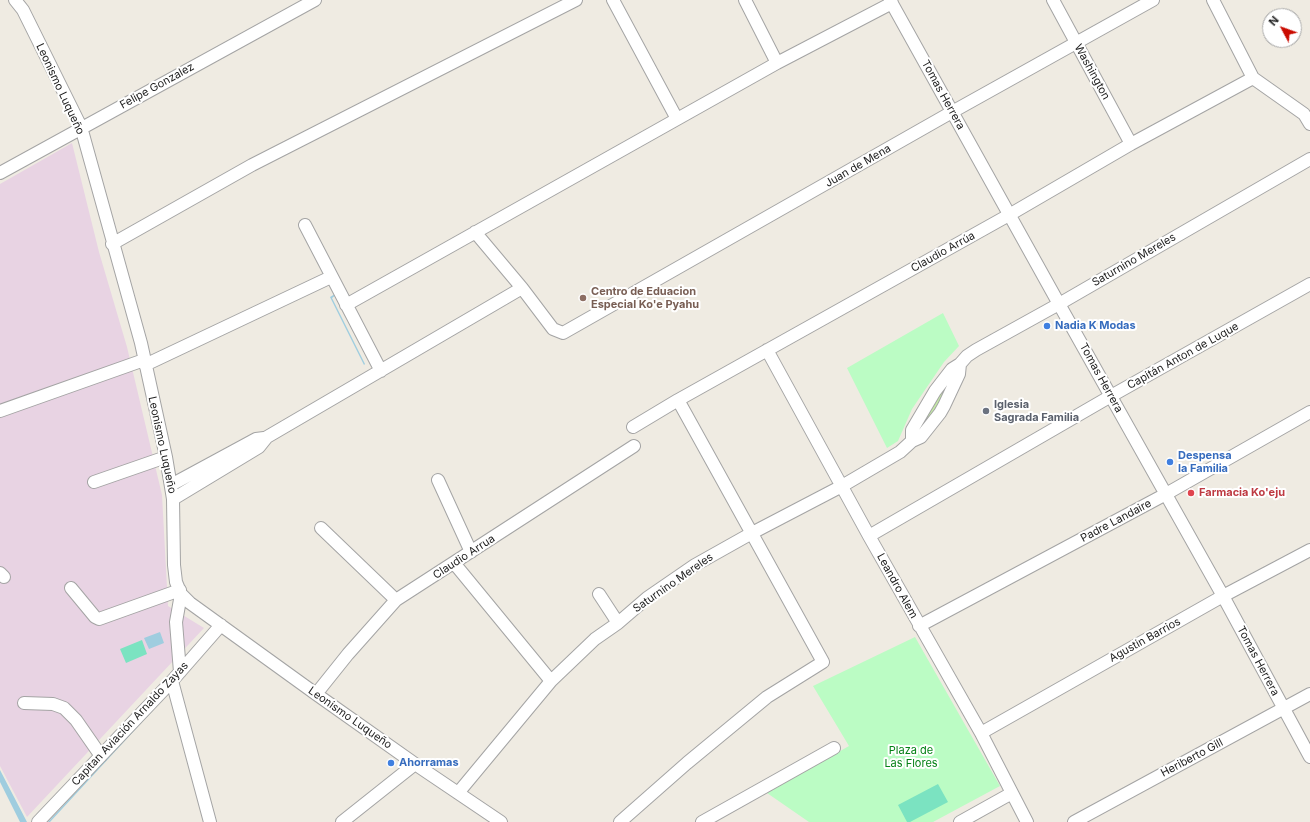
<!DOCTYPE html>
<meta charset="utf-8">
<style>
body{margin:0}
#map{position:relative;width:1310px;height:822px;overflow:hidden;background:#efebe2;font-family:Inter,sans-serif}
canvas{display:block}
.north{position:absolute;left:1262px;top:8px;width:40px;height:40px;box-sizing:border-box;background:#fff;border:1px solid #a5a5a5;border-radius:50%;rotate:311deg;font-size:11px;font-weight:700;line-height:16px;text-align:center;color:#1d1d1d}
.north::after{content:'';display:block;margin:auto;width:14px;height:18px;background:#ca0b00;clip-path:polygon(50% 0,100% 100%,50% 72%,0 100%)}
</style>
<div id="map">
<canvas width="1310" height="822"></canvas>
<div class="north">N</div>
</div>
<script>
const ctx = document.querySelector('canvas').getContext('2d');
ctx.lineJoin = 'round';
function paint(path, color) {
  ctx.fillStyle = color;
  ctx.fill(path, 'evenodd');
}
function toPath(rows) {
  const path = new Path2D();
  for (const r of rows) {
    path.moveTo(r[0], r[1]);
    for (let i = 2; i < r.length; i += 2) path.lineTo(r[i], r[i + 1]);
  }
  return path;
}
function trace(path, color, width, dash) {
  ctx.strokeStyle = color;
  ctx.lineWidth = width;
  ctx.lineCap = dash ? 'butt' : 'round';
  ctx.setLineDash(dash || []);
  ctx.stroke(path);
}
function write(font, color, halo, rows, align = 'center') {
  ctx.font = font + ' Inter,sans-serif';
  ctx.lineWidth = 4;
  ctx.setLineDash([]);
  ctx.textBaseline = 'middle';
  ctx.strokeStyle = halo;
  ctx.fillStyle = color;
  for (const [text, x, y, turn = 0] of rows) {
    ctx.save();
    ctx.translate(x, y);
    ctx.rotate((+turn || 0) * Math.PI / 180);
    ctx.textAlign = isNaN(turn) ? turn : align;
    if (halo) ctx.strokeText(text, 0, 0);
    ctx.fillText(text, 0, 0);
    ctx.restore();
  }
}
paint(toPath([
 [72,143,99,252,127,347,162,495,168,606,204,628,27,817,0,766,0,184]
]), '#e8d3e3');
paint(toPath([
 [955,370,938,410,916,435,930,407]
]), '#c4eca4');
paint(toPath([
 [943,313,959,346,944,362,912,409,898,441,887,448,847,368],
 [915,637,1000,786,933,822,809,822,767,793,849,746,813,686]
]), '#bbfcc4');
paint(toPath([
 [142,640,147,654,126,663,120,649],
 [938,784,948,802,910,822,907,822,898,805]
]), '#7be3c1');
paint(toPath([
 [335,294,336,295,332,298,365,364,364,365,330,297],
 [160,632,164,643,149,649,144,638],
 [168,692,169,693,50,822,48,822],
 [0,770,27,822,20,822,0,782]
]), '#9fcddf');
const minor = toPath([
 [15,0,23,10,81,127,141,343,166,457,173,499,174,565,176,582,181,594,190,603,316,694,415,764,501,822],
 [613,0,677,119],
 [745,0,777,63],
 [890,0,1059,304,1223,596,1310,757],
 [1053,0,1131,144],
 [1213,0,1253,78,1304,114,1310,124],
 [0,173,315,0],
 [305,225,381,371],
 [475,232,522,288,553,329,563,333,952,112,1153,0],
 [112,244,252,165,576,0],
 [346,305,777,63,892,3],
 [767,350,869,536,981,733,1027,822],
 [145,365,331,277],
 [0,411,144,360],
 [633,427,678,400,1009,215,1131,144,1253,78],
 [912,441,912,430,935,391,952,369,960,364,967,356,976,350,1059,304,1310,159],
 [438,480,471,552],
 [94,482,166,457],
 [171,485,256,439,264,438],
 [173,499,259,447,267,437,522,288],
 [321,528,396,600],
 [869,536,1111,396,1310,284],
 [454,563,551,681],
 [0,573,4,577],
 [71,588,95,617,99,619,180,590],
 [599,594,618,623],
 [919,626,1166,494,1310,412],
 [180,672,176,622,181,594],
 [172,681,210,822],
 [316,694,348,654,396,600,634,446],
 [24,703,53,704,64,708,76,720,101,756],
 [981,733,1223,596,1310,550],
 [458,793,551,681,595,639,618,623,647,598,695,565,752,533,842,486,900,452,912,441,921,437,940,413,944,406,959,374,960,364],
 [38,822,172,681,221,625],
 [342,822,415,764],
 [620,822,687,763,767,697,823,662,678,400],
 [702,822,834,748],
 [960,822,1012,793],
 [1074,822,1310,694]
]);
trace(minor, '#a4a4a4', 14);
trace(minor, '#fff', 12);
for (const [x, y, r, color] of [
 [583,298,4,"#8d6e63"],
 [1047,326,4,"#3f7fe0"],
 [986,411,4,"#6b7280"],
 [1170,462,4,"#3f7fe0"],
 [1191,493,4,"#e0444e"],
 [391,763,4,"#3f7fe0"]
]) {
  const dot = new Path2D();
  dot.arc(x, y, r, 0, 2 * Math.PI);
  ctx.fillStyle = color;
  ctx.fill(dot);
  trace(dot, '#fff', 1.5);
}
write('11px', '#1d1d1d', '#fff', [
 ["Washington",1092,72,61],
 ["Felipe Gonzalez",157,86,-29],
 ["Leonismo Luqueño",60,89,65],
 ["Tomas Herrera",943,95,61],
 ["Juan de Mena",858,166,-30],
 ["Claudio Arrúa",943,252,-29],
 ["Saturnino Mereles",1134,260,-30],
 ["Capitán Anton de Luque",1183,356,-29],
 ["Tomas Herrera",1101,378,61],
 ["Leonismo Luqueño",162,445,78],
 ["Padre Landaire",1116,521,-28],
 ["Claudio Arrua",464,557,-33],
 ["Saturnino Mereles",673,583,-35],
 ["Leandro Alem",897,586,61],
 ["Agustin Barrios",1145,640,-29],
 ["Tomas Herrera",1258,661,62],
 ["Leonismo Luqueño",350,718,35],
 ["Capitan Aviación Arnaldo Zayas",130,724,-47],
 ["Heriberto Gill",1192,758,-28]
]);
write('bold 11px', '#785e54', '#fff', [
 ["Centro de Eduacion",591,292],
 ["Especial Ko'e Pyahu",591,305]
], 'left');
write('bold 11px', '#366cbe', '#fff', [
 ["Nadia K Modas",1055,326],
 ["Despensa",1178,456],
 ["la Familia",1178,469],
 ["Ahorramas",399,763]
], 'left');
write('bold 11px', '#5b616d', '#fff', [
 ["Iglesia",994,405],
 ["Sagrada Familia",994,418]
], 'left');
write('bold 11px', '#be3a42', '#fff', [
 ["Farmacia Ko'eju",1199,493]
], 'left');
write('11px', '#058116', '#fff', [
 ["Plaza de",911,751],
 ["Las Flores",911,764]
]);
</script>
